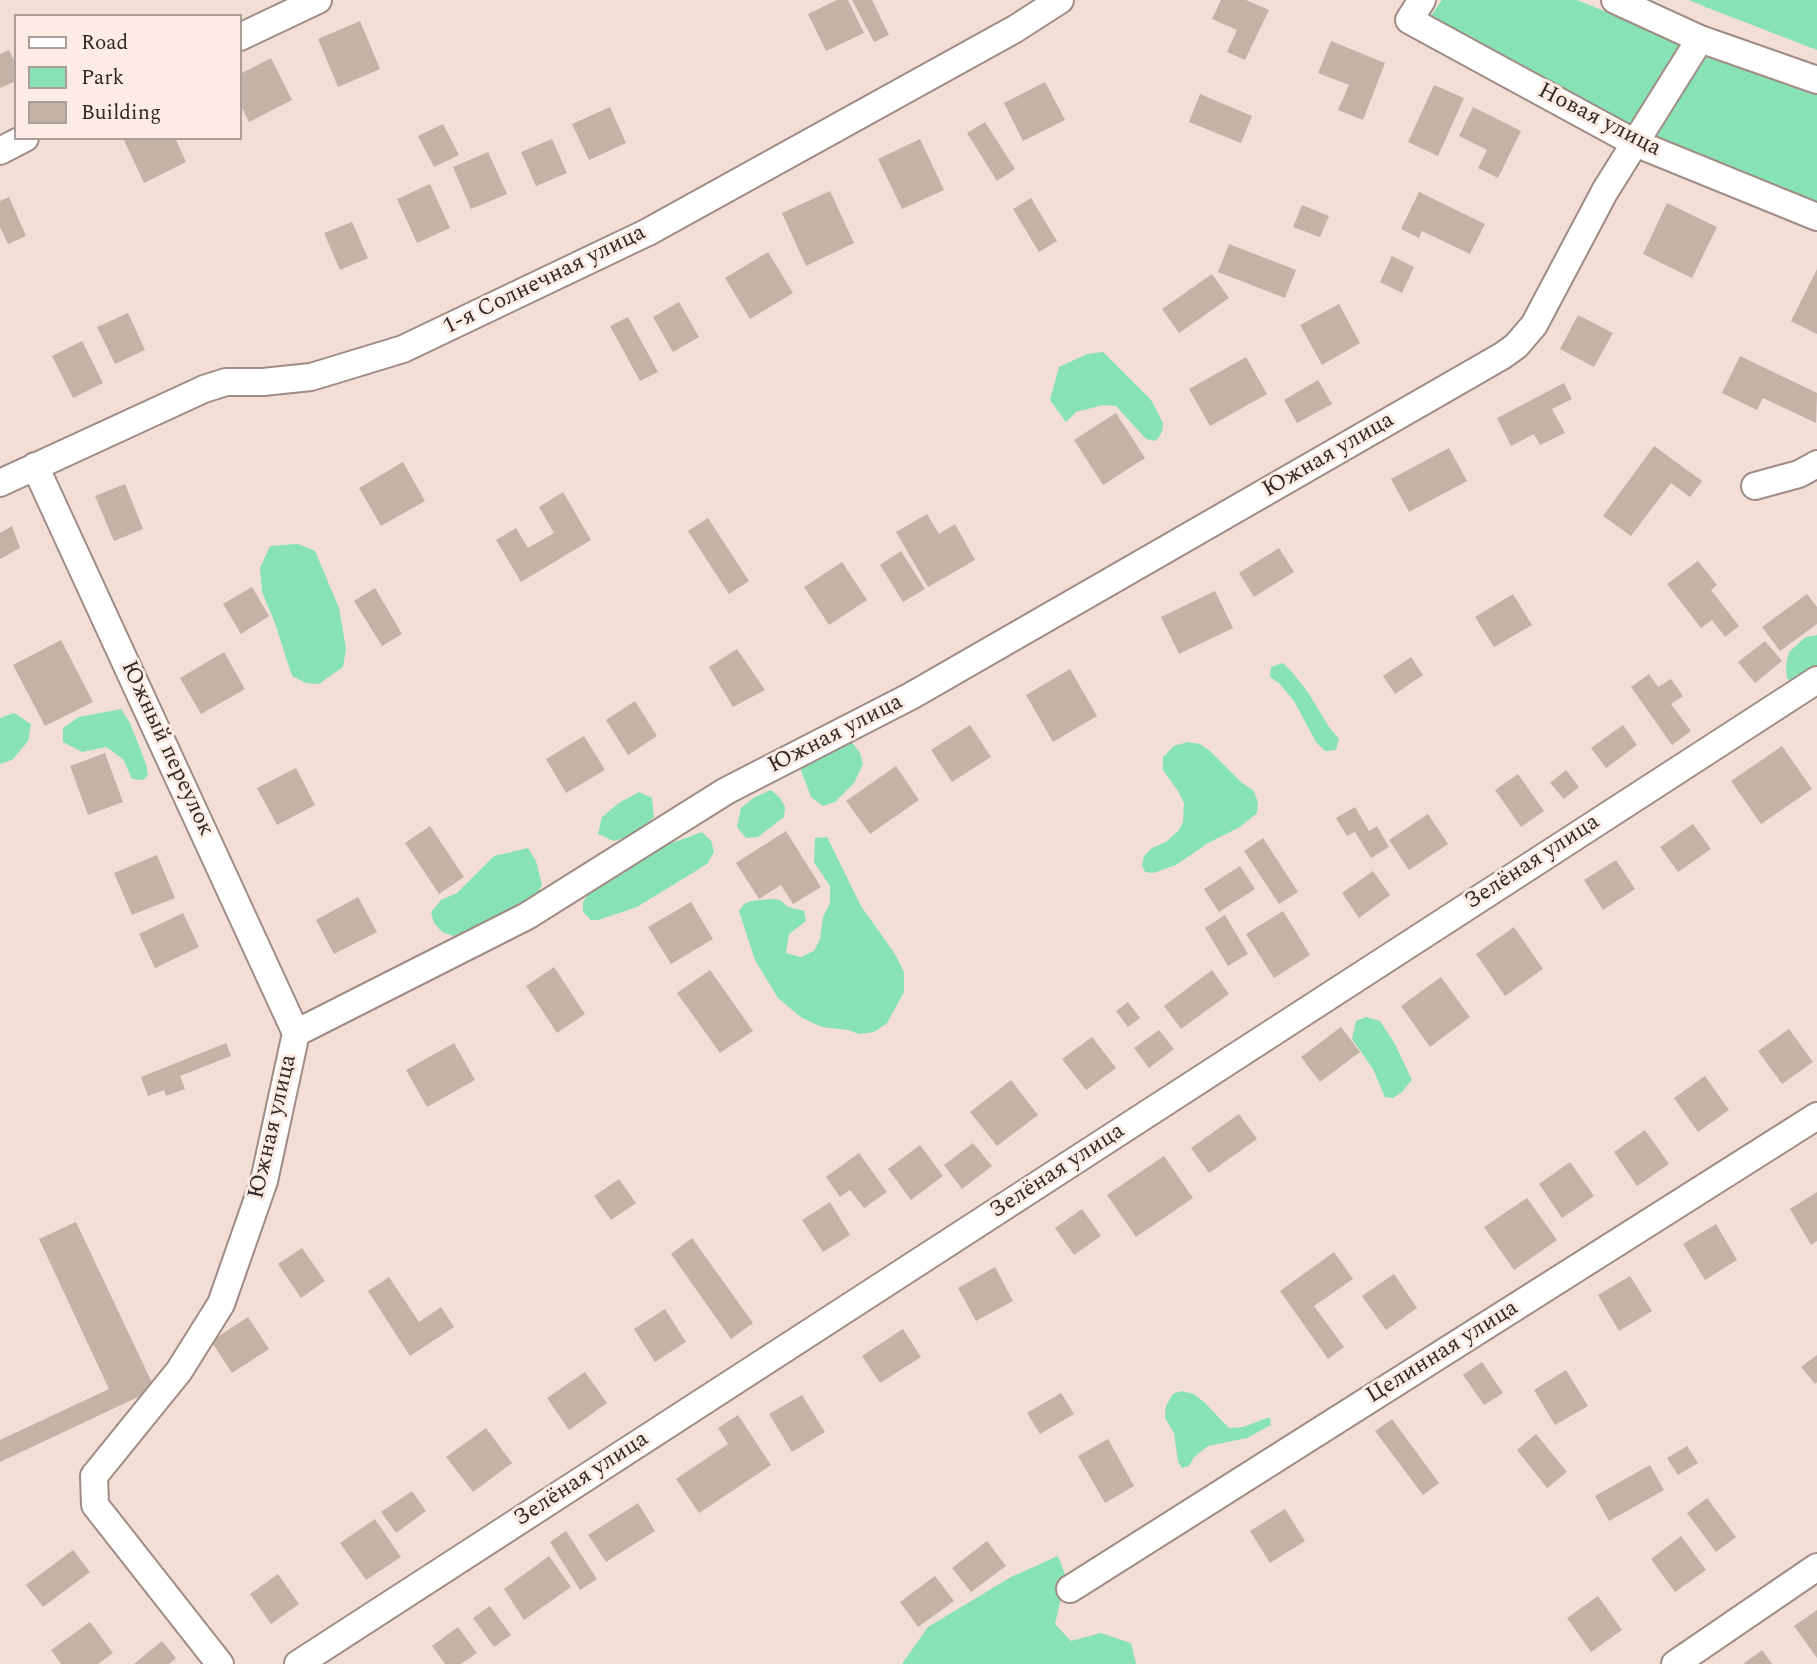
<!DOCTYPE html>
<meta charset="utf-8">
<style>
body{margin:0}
#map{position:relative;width:1817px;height:1664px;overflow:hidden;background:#f3ded5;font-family:Spectral,serif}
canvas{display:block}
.legend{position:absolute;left:14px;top:14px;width:228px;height:126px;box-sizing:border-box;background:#fdece5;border:2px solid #ab9e98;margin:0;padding:9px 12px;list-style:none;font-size:21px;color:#302925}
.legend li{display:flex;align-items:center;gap:14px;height:35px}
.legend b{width:35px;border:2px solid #ab9e98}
</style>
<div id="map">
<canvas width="1817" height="1664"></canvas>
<ul class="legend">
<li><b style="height:9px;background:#fff"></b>Road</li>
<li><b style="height:19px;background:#87e2b5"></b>Park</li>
<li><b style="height:19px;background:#c2b3a6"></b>Building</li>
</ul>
</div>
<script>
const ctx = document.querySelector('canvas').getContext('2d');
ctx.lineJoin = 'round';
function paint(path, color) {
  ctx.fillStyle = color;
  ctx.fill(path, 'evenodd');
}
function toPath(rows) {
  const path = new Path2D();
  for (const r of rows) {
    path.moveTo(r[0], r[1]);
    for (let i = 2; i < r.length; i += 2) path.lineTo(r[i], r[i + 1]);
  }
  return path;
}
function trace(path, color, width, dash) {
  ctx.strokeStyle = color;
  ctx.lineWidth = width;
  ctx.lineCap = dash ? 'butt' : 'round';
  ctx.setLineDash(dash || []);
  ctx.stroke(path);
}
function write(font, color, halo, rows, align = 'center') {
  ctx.font = font + ' Spectral,serif';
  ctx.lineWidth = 6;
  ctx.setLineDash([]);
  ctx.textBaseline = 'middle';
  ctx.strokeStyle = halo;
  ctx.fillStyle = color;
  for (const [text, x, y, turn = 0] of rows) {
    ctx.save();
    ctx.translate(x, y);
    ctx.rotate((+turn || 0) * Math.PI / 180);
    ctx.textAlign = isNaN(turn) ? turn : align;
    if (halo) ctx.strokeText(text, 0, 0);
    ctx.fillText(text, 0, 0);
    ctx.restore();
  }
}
paint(toPath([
 [1442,0,1577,0,1686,44,1628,127,1427,21],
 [1689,0,1817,0,1817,50,1703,6],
 [1709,53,1817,92,1817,205,1654,136],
 [1103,352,1151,400,1163,423,1162,432,1156,441,1146,439,1116,406,1103,405,1076,412,1066,422,1050,400,1059,367,1087,354],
 [298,544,315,551,339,608,346,649,343,667,319,684,306,683,292,676,275,623,262,592,260,568,270,546],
 [1817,635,1817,674,1803,684,1787,679,1786,665,1789,652,1806,637],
 [1283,663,1292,672,1307,691,1329,727,1339,739,1336,750,1325,751,1316,742,1294,701,1279,683,1270,677,1271,667],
 [121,709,130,723,146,764,148,775,143,780,132,779,123,759,106,747,82,752,63,742,63,728,79,717],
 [14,713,31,724,28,741,12,760,0,764,0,718],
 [851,741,860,753,863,764,854,783,835,802,823,806,811,797,799,765],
 [1188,742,1200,744,1210,751,1242,783,1254,791,1258,803,1257,813,1240,827,1208,843,1176,865,1153,873,1145,872,1142,865,1144,856,1152,848,1166,842,1179,830,1183,822,1184,803,1178,791,1163,770,1163,757,1174,746],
 [771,790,780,798,785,807,784,817,758,837,746,838,737,827,741,808,755,797],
 [639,792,652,798,654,817,631,836,614,841,598,834,602,817,619,803],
 [702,832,711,841,714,852,707,864,637,907,598,920,591,920,583,912,583,902,591,890,661,847],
 [827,837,861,906,895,954,904,972,904,992,887,1023,874,1032,859,1034,848,1030,822,1027,802,1018,778,998,755,960,739,911,744,904,751,901,772,899,780,900,788,907,804,911,806,921,789,934,786,953,801,957,814,951,820,939,823,917,830,903,830,886,814,862,815,838],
 [528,848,536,861,542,885,531,904,453,936,442,932,434,923,431,912,441,900,457,893,494,856],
 [1366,1017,1380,1021,1395,1044,1412,1080,1402,1092,1393,1098,1385,1097,1373,1069,1352,1039,1356,1021],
 [1181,1391,1194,1394,1204,1402,1229,1428,1243,1427,1267,1418,1270,1418,1271,1425,1247,1438,1208,1446,1194,1457,1189,1466,1182,1468,1178,1461,1174,1433,1165,1418,1166,1406,1173,1394],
 [1058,1556,1066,1577,1055,1624,1071,1641,1101,1633,1131,1643,1136,1664,902,1664,928,1627,1011,1577]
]), '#87e2b5');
paint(toPath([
 [837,0,848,0,864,33,826,51,808,14],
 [852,0,872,0,889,35,874,42],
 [1221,0,1246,0,1269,10,1245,60,1227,52,1237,30,1212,19],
 [360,21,380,69,338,87,318,39],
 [1331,41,1385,63,1363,120,1338,110,1349,85,1318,73],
 [9,50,16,64,16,81,0,88,0,54],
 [271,58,292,100,249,122,240,104,240,74],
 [1045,82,1065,120,1023,141,1004,103],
 [1434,85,1464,98,1438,156,1408,142],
 [1200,94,1252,116,1241,143,1189,122],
 [610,107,626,143,589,160,572,124],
 [1473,107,1521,131,1498,178,1478,168,1487,150,1459,136],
 [985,122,1015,169,997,181,967,133],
 [443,124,459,155,434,167,418,136],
 [123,138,175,138,186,162,144,183],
 [552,139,567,173,536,186,521,152],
 [920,139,944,190,902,209,878,159],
 [488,152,507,194,471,209,453,167],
 [430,184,450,228,417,243,397,199],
 [830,191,854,243,806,266,782,213],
 [1419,192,1485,224,1470,254,1422,231,1419,238,1401,229],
 [9,197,26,236,8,244,0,227,0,201],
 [1031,198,1057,241,1039,252,1013,209],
 [1667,203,1717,227,1692,278,1643,254],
 [1302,205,1329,216,1320,237,1293,227],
 [352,222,368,258,340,270,324,233],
 [1229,244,1296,270,1285,298,1218,272],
 [768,252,793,293,750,319,725,278],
 [1392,256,1414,267,1402,293,1380,282],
 [1817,269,1817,334,1791,321],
 [1212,274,1229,298,1179,333,1162,309],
 [679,302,699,337,673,352,653,317],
 [1339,304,1360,343,1322,365,1300,325],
 [128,313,145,350,115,364,97,327],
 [1578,315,1613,333,1594,367,1560,349],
 [628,317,658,372,640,381,610,326],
 [82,341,103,383,73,398,52,356],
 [1740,356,1817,393,1816,423,1763,398,1757,410,1722,393],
 [1246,357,1267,394,1210,426,1189,389],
 [1318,380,1332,404,1297,423,1284,400],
 [1564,383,1572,399,1552,409,1565,433,1540,445,1534,434,1511,446,1497,418],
 [1116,413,1145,458,1103,485,1074,440],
 [1654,446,1702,481,1690,497,1671,483,1631,536,1603,516],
 [1449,448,1467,481,1409,512,1391,479],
 [403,462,425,501,381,526,359,488],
 [125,484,143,529,114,541,95,496],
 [563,492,591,540,521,582,496,540,516,528,528,548,554,533,539,507],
 [927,514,939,534,955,524,975,560,928,587,896,532],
 [708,518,749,581,729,594,688,531],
 [12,526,20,548,0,559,0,533],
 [1279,548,1294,572,1254,597,1239,573],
 [901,551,925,589,903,602,880,565],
 [1698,561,1717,585,1711,590,1739,626,1725,637,1712,620,1701,628,1667,584],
 [842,562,867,600,829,625,804,587],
 [252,587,269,616,241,634,223,604],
 [375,588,402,634,382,646,354,601],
 [1215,591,1233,628,1179,654,1161,617],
 [1513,594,1532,625,1494,647,1475,617],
 [1807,594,1817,607,1817,624,1780,651,1762,627],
 [61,640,93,702,45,726,13,665],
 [1765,641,1782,661,1755,683,1738,662],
 [737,649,765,690,733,707,709,667],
 [224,652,245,689,201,714,180,678],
 [1411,657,1423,675,1395,694,1383,676],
 [1070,669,1097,716,1053,742,1026,695],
 [1649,674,1658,687,1671,679,1683,696,1671,704,1691,731,1672,745,1631,687],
 [635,701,657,736,628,755,606,720],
 [970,725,991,757,952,782,931,750],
 [1623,725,1637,745,1606,768,1591,748],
 [584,736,605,770,566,793,546,759],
 [1782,746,1812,789,1761,824,1731,781],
 [105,753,123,802,88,815,70,766],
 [896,766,919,800,870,834,846,801],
 [296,768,315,805,277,825,257,788],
 [1566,770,1579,787,1564,799,1550,783],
 [1518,774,1544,811,1521,827,1495,790],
 [1355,807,1369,831,1377,826,1389,847,1371,858,1355,832,1347,836,1336,818],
 [1428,814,1448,844,1409,870,1389,840],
 [1693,824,1711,849,1678,872,1660,847],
 [430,826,464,877,439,894,405,843],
 [786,831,821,887,793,904,781,885,759,899,736,863],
 [1263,838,1298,892,1279,904,1244,851],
 [157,855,175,898,132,915,114,873],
 [1616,860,1635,889,1603,910,1584,880],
 [1240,866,1255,889,1219,912,1204,889],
 [1373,871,1390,895,1359,918,1342,893],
 [358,897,377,932,334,954,316,920],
 [691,902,713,939,671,964,648,927],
 [1283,911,1310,955,1274,978,1246,934],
 [183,913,199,947,155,968,139,934],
 [1225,915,1248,954,1228,966,1205,928],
 [1514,927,1543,969,1505,996,1476,954],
 [554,967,585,1014,557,1033,526,986],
 [710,970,753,1031,720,1053,677,993],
 [1212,970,1229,994,1181,1029,1164,1006],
 [1441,977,1470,1017,1430,1047,1401,1006],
 [1128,1002,1140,1018,1128,1027,1116,1011],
 [1341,1027,1360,1052,1320,1082,1301,1057],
 [1789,1029,1813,1062,1782,1084,1758,1051],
 [1159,1030,1174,1049,1149,1068,1134,1048],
 [1092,1037,1116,1068,1086,1090,1062,1059],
 [226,1043,231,1056,180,1076,185,1089,166,1096,164,1090,148,1096,141,1077],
 [454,1043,475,1080,427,1107,406,1070],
 [1705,1076,1729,1110,1698,1132,1674,1098],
 [1011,1080,1038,1115,997,1146,970,1112],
 [1239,1114,1257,1139,1209,1173,1191,1148],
 [1645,1130,1669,1164,1637,1186,1614,1152],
 [973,1143,992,1166,962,1189,944,1165],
 [920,1145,943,1176,911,1200,888,1169],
 [859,1153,887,1192,864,1208,850,1190,840,1197,826,1177],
 [1164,1156,1193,1198,1136,1237,1107,1195],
 [1570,1162,1594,1196,1562,1218,1539,1184],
 [619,1179,636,1203,611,1220,594,1196],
 [1817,1192,1817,1241,1811,1245,1790,1209],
 [1527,1198,1557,1240,1514,1270,1484,1227],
 [830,1202,850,1235,823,1252,802,1220],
 [1082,1209,1101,1236,1074,1255,1055,1228],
 [76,1222,155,1389,0,1462,0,1440,109,1389,39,1239],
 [1716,1224,1737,1260,1705,1280,1683,1244],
 [692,1238,753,1323,731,1339,671,1254],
 [302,1248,325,1281,301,1298,278,1264],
 [1334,1252,1353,1279,1314,1306,1344,1347,1328,1359,1280,1291],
 [995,1267,1013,1301,976,1321,958,1288],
 [1394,1274,1417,1308,1386,1330,1362,1296],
 [1630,1276,1652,1311,1619,1331,1598,1295],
 [389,1277,419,1322,441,1307,454,1327,410,1356,368,1291],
 [665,1309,686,1342,655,1362,634,1329],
 [248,1317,269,1349,232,1373,211,1341],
 [903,1329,921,1357,880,1383,862,1356],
 [1817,1355,1817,1382,1815,1384,1801,1367],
 [1482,1362,1503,1393,1484,1405,1463,1375],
 [1566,1370,1588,1406,1555,1425,1534,1390],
 [585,1372,607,1403,569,1430,547,1398],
 [1061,1393,1074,1414,1040,1434,1027,1413],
 [802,1395,825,1432,792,1452,769,1414],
 [738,1415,771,1465,699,1513,676,1479,728,1444,718,1428],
 [1392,1419,1439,1483,1423,1495,1375,1431],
 [486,1428,512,1463,473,1492,446,1457],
 [1536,1434,1567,1472,1547,1488,1517,1450],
 [1108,1439,1134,1486,1105,1503,1078,1456],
 [1687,1446,1698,1463,1678,1475,1667,1458],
 [1650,1465,1664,1490,1609,1521,1595,1496],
 [412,1491,426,1511,396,1533,381,1512],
 [1707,1498,1736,1537,1716,1552,1687,1513],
 [638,1503,655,1531,606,1562,588,1535],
 [1285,1509,1305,1541,1270,1563,1250,1531],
 [375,1519,401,1557,366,1580,340,1543],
 [566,1531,597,1579,580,1590,550,1542],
 [1681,1536,1706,1570,1675,1592,1651,1559],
 [987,1541,1006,1566,971,1592,952,1568],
 [73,1550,90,1572,43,1607,26,1585],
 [549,1556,571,1587,524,1620,504,1589],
 [278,1574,299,1604,271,1624,250,1594],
 [935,1576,954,1601,918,1627,900,1602],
 [1598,1596,1622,1630,1591,1652,1567,1618],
 [490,1606,511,1635,494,1647,473,1618],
 [1817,1610,1817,1658,1794,1626],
 [90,1622,113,1653,98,1664,61,1664,51,1650],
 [458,1627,477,1653,461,1664,445,1664,432,1646],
 [162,1641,176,1658,169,1664,134,1664],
 [1762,1650,1772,1664,1743,1664]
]), '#c2b3a6');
const minor = toPath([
 [1422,0,1409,20,1635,143,1817,217],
 [1615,0,1700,39,1817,80],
 [240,37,318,0],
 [0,151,25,138],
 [35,466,296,1033],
 [0,483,204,389,226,382,263,382,311,377,403,349,648,232,1015,29,1060,0],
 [1755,486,1799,474,1817,464],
 [1070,1589,1817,1116],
 [220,1664,95,1505,94,1476,179,1371,221,1304,264,1181,296,1033,527,916,726,791,911,696,1502,356,1516,346,1534,325,1605,191,1700,39],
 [298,1664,1817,680],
 [1675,1664,1817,1567]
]);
trace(minor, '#9f8c84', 30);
trace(minor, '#fff', 26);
write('23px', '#302925', '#fdece5', [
 ["Новая улица",1599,121,27],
 ["1-я Солнечная улица",545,281,-26],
 ["Южная улица",1329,456,-30],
 ["Южная улица",836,735,-27],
 ["Южный переулок",166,749,65],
 ["Зелёная улица",1533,863,-33],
 ["Южная улица",274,1127,-77],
 ["Зелёная улица",1058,1172,-33],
 ["Целинная улица",1443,1353,-32],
 ["Зелёная улица",582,1480,-33]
]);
</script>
